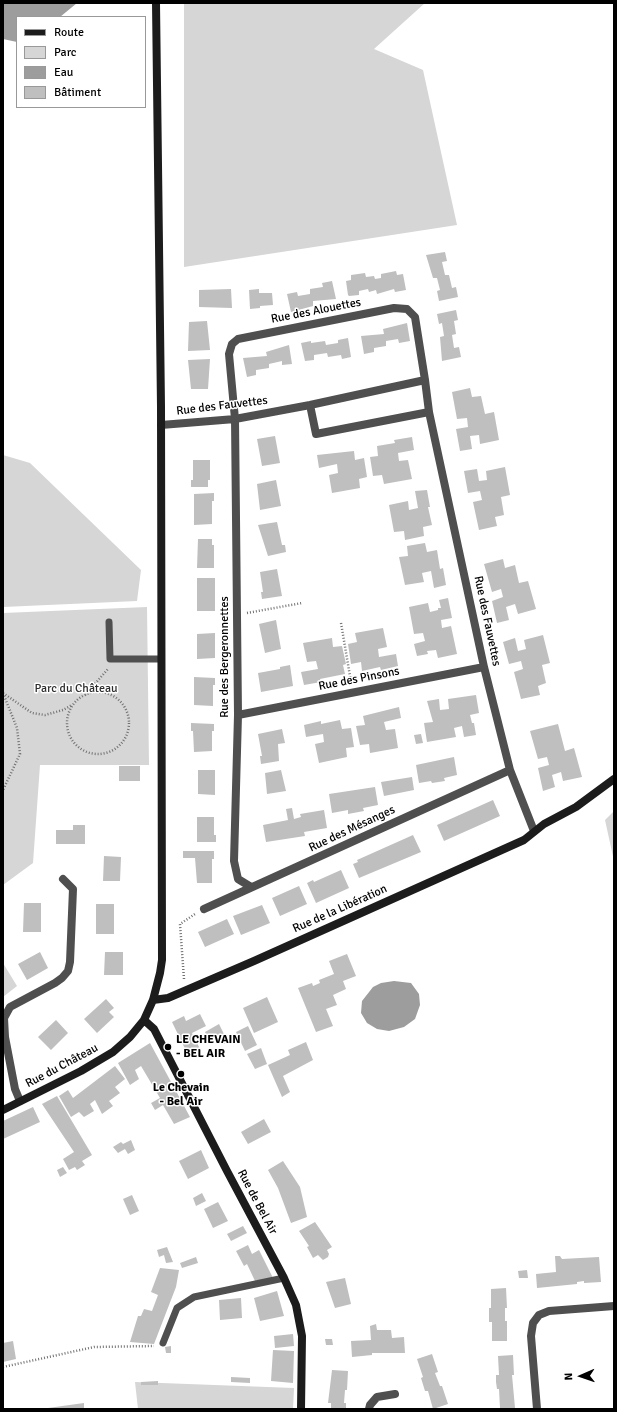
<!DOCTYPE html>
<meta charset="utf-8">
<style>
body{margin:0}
#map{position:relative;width:617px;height:1412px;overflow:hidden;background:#fff;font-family:Signika,sans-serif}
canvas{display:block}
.frame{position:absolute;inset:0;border:4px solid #000;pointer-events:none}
.legend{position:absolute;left:16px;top:16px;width:130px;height:92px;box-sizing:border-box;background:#fff;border:1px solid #999;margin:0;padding:5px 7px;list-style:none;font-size:12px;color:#000}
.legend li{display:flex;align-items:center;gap:8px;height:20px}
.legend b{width:20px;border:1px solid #999}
.north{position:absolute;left:561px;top:1356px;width:40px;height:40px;-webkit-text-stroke:3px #fff;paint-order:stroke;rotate:268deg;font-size:11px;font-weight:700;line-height:16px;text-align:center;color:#000}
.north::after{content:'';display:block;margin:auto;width:14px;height:18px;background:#000;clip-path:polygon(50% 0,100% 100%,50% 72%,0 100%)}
</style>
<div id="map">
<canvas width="617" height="1412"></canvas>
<div class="frame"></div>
<ul class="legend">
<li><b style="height:5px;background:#1c1c1c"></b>Route</li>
<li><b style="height:11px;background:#d6d6d6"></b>Parc</li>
<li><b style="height:11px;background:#9d9d9d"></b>Eau</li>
<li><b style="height:11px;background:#bfbfbf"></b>Bâtiment</li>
</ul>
<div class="north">N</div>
</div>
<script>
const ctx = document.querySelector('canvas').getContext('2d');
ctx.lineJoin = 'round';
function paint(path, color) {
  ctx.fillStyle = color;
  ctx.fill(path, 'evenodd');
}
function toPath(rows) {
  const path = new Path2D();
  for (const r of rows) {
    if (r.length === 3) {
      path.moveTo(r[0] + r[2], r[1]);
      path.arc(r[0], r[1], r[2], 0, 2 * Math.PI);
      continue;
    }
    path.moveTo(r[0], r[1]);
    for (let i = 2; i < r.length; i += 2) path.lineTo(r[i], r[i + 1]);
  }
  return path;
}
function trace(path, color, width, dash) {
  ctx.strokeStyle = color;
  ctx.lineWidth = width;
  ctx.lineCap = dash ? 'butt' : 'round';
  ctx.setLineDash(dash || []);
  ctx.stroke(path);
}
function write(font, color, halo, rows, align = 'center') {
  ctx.font = font + ' Signika,sans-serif';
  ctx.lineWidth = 3;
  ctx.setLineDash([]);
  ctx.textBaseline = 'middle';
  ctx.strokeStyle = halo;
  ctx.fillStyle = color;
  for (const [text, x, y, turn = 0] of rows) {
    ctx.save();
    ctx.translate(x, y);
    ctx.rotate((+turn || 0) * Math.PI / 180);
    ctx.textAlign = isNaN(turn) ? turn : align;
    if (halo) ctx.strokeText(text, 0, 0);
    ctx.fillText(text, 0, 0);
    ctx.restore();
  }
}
paint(toPath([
 [184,3,425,3,374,49,423,70,457,225,184,267],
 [3,455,30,463,141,570,137,601,3,607],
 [147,607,149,765,40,765,33,863,3,885,3,613],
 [614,811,614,861,605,820],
 [3,963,17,986,3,997],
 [135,1382,294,1388,293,1409,138,1409]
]), '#d6d6d6');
paint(toPath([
 [3,3,77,3,60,17,17,17,17,42,3,39],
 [394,981,411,983,419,994,420,1005,415,1019,404,1027,389,1031,377,1029,367,1023,361,1013,362,1001,373,987,381,983]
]), '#9d9d9d');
paint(toPath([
 [445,252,447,261,442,262,445,275,449,275,452,288,456,287,458,297,439,301,437,291,440,290,437,278,433,278,426,255],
 [396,271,397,275,403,274,406,290,395,292,394,289,377,294,376,290,369,292,368,289,359,291,359,295,349,296,348,295,346,281,351,280,351,275,365,273,366,277,374,276,375,279,381,278,381,274],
 [332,281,336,299,313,301,313,306,291,312,287,294,297,292,298,296,310,294,310,289,323,287,322,283],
 [231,289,232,308,199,307,199,290],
 [259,289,259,293,272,293,273,305,260,306,260,308,250,309,249,290],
 [456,310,458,320,454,321,456,334,452,335,454,348,459,347,461,357,442,361,440,337,444,336,442,323,439,324,437,314],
 [207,321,210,350,188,351,189,322],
 [407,323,410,341,399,343,398,339,386,341,386,346,374,348,374,352,364,354,361,336,384,334,383,329],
 [348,338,351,357,342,359,341,355,328,357,327,353,314,355,314,360,305,361,301,343,311,341,311,343,325,341,326,345,338,343,338,340],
 [289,345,292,364,282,365,282,361,269,364,269,368,256,370,256,375,247,377,243,358,267,356,266,352],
 [210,359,208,389,191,389,188,360],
 [470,388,472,397,481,396,485,414,494,412,499,440,480,444,479,435,470,436,472,449,460,451,456,429,468,427,467,418,457,419,452,392],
 [275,436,280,463,262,466,257,439],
 [412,437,414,450,398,453,399,461,408,460,412,479,384,484,382,475,373,476,370,457,378,456,377,446,395,443,394,440],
 [354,451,355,460,364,458,367,477,359,479,360,488,332,493,329,475,338,473,337,464,319,468,317,455],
 [193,460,210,460,210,480,208,480,208,487,191,487,191,480,193,480],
 [505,467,510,495,501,497,504,515,495,517,497,526,479,530,473,502,482,500,480,491,468,493,464,471,477,469,479,481,487,480,486,471],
 [276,480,281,506,260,510,257,484],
 [427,490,430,507,428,507,432,525,423,527,424,536,405,540,404,531,394,532,389,505,408,501,409,510,418,508,415,491],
 [214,493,214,501,212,501,212,524,194,525,194,494],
 [277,522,282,545,285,545,286,552,268,556,258,525],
 [198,539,212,539,212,545,214,545,214,568,197,568],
 [425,543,427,552,437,550,440,569,443,568,446,585,434,588,431,571,422,573,424,582,405,585,399,557,408,556,407,546],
 [503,559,505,568,515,565,519,583,528,581,536,609,518,614,515,604,506,607,509,620,497,623,492,601,503,597,501,589,492,592,484,564],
 [277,569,282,596,262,599,261,592,263,592,260,572],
 [197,578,215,578,215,611,197,611],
 [448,598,452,618,441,620,442,628,451,626,457,654,438,658,436,650,427,651,428,654,417,656,414,644,425,641,423,633,414,634,409,607,428,603,430,612,438,610,438,608,441,608,439,600],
 [276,620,281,649,265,653,259,624],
 [383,628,387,647,378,649,379,657,396,654,398,666,381,670,380,667,362,671,361,662,351,664,348,644,357,642,355,633],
 [215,633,215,658,197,659,197,634],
 [543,635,550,663,542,665,546,683,538,686,540,695,521,699,514,672,523,669,521,661,509,664,503,642,515,638,518,651,526,649,524,640],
 [332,638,333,647,342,646,346,664,343,665,345,674,320,679,321,682,304,685,301,672,318,669,316,661,307,662,303,643],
 [290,665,293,686,261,692,258,673,280,669,280,667],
 [194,677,215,678,215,685,213,685,213,706,194,705],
 [476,695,479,713,470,715,472,723,474,723,476,735,464,737,462,726,454,728,456,737,427,742,424,723,433,722,427,701,439,699,440,710,449,709,448,699],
 [399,707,401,718,384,722,386,730,395,729,398,748,370,753,369,744,360,745,356,726,365,725,363,716],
 [340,720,342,729,351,728,354,747,346,748,347,757,319,763,315,744,324,742,323,734,306,737,304,725,321,721,321,724],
 [191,723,214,724,214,731,212,731,212,751,194,752,193,731,191,731],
 [558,724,565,751,574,748,582,777,563,781,561,772,552,775,555,787,543,791,538,768,549,765,547,757,538,759,530,731],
 [282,729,285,743,278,744,279,761,261,764,260,756,262,756,258,734],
 [421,734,423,743,416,744,414,735],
 [454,757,457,775,444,778,445,781,432,783,431,781,419,783,416,765],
 [119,766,140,766,140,781,119,781],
 [198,770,215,770,215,795,198,794],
 [281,770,286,791,267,794,265,773],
 [412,777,414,790,384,796,381,782],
 [375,787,378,805,363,808,364,811,348,814,348,810,332,813,329,794],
 [493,800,500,816,444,841,437,825],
 [292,808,294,819,301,817,300,814,324,810,327,828,304,832,305,836,266,842,263,825,288,820,286,809],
 [197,817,214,817,214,835,216,835,216,842,197,842],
 [73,825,85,825,85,844,56,844,56,830,73,830],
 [413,835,421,852,359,878,353,864,358,862,357,860],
 [183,851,214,851,214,859,212,859,212,883,197,883,195,858,183,858],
 [104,856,121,857,120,881,103,881],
 [341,870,349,888,316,903,307,883,313,880,314,882],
 [299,886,307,904,280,916,272,898],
 [24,903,41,903,41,932,23,932],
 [96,904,114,904,114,934,96,934],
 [262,905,270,923,241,935,233,916],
 [227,919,234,934,205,947,198,932],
 [40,952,48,968,27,980,18,964],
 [105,952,123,952,123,975,104,975],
 [347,954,356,976,343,981,346,989,333,995,337,1005,326,1009,333,1026,316,1032,298,988,312,983,313,986,320,983,319,980,334,974,329,961],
 [267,997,278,1022,254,1033,243,1008],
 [106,999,114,1008,109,1012,114,1017,97,1033,84,1019],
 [200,1014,206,1026,192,1033,200,1049,188,1055,172,1022,184,1016,186,1021],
 [56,1020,68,1033,51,1050,38,1037],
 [219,1024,224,1034,209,1041,205,1032],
 [248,1026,257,1045,245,1051,236,1032],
 [230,1034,232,1038,224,1044,222,1039],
 [306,1042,313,1060,283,1076,290,1092,282,1097,268,1065,290,1055,288,1050],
 [150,1043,190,1117,174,1124,163,1105,155,1110,151,1103,160,1098,141,1066,135,1070,139,1079,130,1085,118,1063],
 [261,1048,267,1064,255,1069,247,1054],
 [115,1066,125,1079,115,1087,120,1093,109,1101,113,1106,102,1114,95,1100,90,1104,94,1111,84,1117,79,1112,71,1117,59,1096,68,1090,73,1098],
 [57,1096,92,1155,82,1161,85,1165,77,1170,75,1167,69,1170,63,1159,74,1152,42,1104],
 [33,1107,40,1122,3,1139,3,1121],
 [264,1119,271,1132,248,1144,241,1132],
 [131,1140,135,1150,128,1154,125,1149,118,1153,113,1147,121,1142,123,1144],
 [201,1150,209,1168,188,1179,179,1161],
 [283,1161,300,1187,307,1217,291,1223,278,1188,268,1170],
 [63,1167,67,1173,60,1177,57,1170],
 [202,1193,206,1201,196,1206,193,1198],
 [132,1195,139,1211,130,1215,123,1199],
 [218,1202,228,1221,213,1228,204,1209],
 [315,1222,332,1247,327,1250,329,1254,328,1257,323,1260,318,1255,313,1258,307,1247,309,1246,299,1231],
 [243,1226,247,1233,231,1241,227,1234],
 [248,1245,252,1254,259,1250,273,1278,255,1281,247,1264,244,1266,236,1251],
 [167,1247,173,1262,166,1263,164,1255,159,1257,157,1250],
 [555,1256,560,1256,562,1259,599,1257,601,1282,584,1283,584,1281,577,1282,577,1284,537,1288,536,1274,556,1272],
 [196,1257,198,1263,182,1268,180,1263],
 [160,1268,179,1270,176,1287,154,1344,130,1342,138,1316,141,1316,144,1309,152,1311,158,1295,151,1292],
 [527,1270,528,1278,519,1278,518,1271],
 [345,1278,351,1304,335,1308,326,1282],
 [506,1288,507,1308,505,1308,505,1321,507,1321,507,1341,492,1341,492,1322,489,1322,489,1308,491,1308,491,1289],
 [277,1291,284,1316,260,1321,254,1298],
 [241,1298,242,1318,220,1320,219,1300],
 [376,1324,377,1330,391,1330,392,1338,404,1337,405,1353,372,1353,372,1355,352,1357,351,1341,371,1340,370,1326],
 [293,1334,294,1346,275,1348,274,1336],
 [325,1339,332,1339,333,1345,326,1345],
 [13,1341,16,1359,3,1362,3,1343],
 [171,1346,171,1353,166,1353,165,1347],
 [273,1350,294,1351,293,1383,271,1381],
 [432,1354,438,1372,435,1373,440,1386,442,1386,448,1404,433,1409,428,1391,425,1391,421,1378,423,1377,417,1359],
 [513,1355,514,1375,512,1375,515,1408,500,1408,499,1389,497,1389,496,1382,496,1375,499,1375,498,1356],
 [332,1370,348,1371,347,1390,345,1390,344,1403,346,1403,346,1409,331,1409,331,1403,328,1403],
 [231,1377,250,1378,250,1383,231,1382],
 [158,1381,158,1385,141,1385,141,1382],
 [84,1403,84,1409,48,1409,48,1408]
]), '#bfbfbf');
trace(toPath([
 [247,613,302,603],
 [341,623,351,682],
 [98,723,31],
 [3,693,17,728,20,754,3,790],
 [3,693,32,713,45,715,63,710,72,705],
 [85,695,108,669],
 [184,979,180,924,195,914],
 [3,1367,94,1347,154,1346]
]), '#717171', 2.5, [1, 2]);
trace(toPath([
 [109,622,110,659,160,659],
 [163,1343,177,1308,194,1297,284,1278]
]), '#4f4f4f', 7);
trace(toPath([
 [310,405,316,434,429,412],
 [161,425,235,419,310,405,425,380,429,412,484,667,510,770,534,831],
 [238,715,484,667],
 [251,887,238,879,234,861,238,715,235,419,229,354,232,344,238,339,394,308,407,309,415,317,425,380],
 [204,909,510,770],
 [20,1101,15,1089,5,1037,4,1018,10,1007,55,983,62,978,68,971,70,962,73,889,63,879],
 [369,1409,370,1405,377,1397,395,1394],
 [537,1409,531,1336,533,1323,539,1315,549,1311,614,1306]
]), '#4f4f4f', 8);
trace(toPath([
 [153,1000,168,998,254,961,524,840,544,824,576,807,614,779],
 [144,1020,154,1029,227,1171,284,1278,296,1305,302,1336,301,1409],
 [3,1110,81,1071,113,1052,130,1037,144,1020,153,1000,160,973,162,960,161,407,156,3]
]), '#1c1c1c', 8);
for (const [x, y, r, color] of [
 [168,1047,4,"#000"],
 [181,1074,4,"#000"]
]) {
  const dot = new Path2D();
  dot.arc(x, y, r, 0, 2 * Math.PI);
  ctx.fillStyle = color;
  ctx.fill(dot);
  trace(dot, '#fff', 1.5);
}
write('12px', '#000', '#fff', [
 ["Rue des Alouettes",316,311,-11],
 ["Rue des Fauvettes",222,406,-7],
 ["Rue des Fauvettes",487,621,78],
 ["Rue des Bergeronnettes",225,657,-90],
 ["Rue des Pinsons",359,679,-11],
 ["Rue des Mésanges",352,829,-25],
 ["Rue de la Libération",340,909,-24],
 ["Rue du Château",62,1066,-28],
 ["Rue de Bel Air",257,1202,62]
]);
write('12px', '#2d2d2d', '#fff', [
 ["Parc du Château",76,689]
]);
write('bold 12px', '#000', '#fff', [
 ["LE CHEVAIN",176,1040],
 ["- BEL AIR",176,1054],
 ["Le Chevain",181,1088,"center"],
 ["- Bel Air",181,1102,"center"]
], 'left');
</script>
